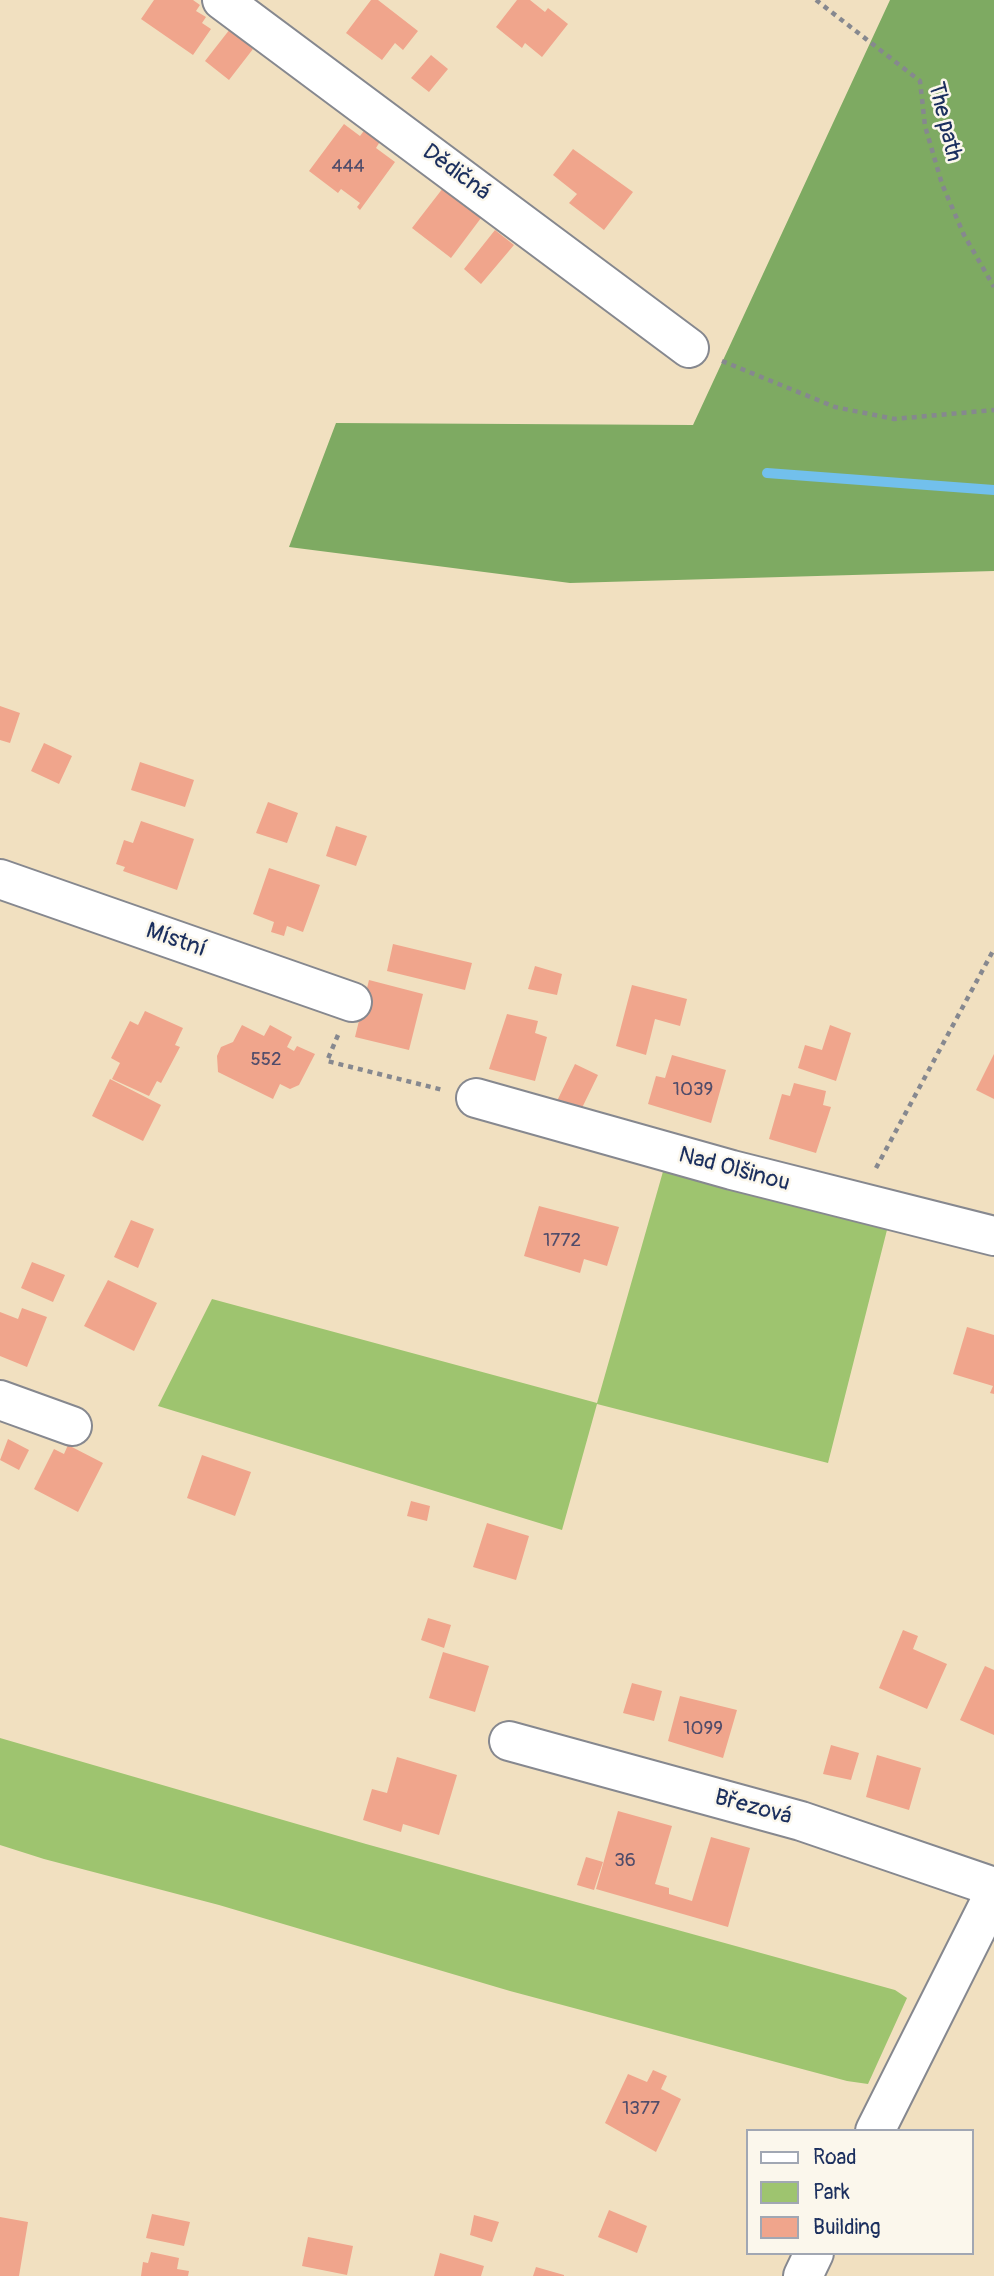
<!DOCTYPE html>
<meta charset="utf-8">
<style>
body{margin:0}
#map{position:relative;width:994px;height:2276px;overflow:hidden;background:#f1e0c0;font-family:Pangolin,sans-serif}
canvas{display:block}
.legend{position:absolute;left:746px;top:2129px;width:228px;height:126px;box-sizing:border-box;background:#fbf7ec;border:2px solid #a1a7b3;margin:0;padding:9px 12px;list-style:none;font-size:21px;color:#1b2f5e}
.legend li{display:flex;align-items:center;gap:14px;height:35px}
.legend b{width:35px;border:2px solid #a1a7b3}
</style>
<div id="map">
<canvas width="994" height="2276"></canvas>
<ul class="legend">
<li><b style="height:9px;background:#fff"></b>Road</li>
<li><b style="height:19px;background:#9ec46f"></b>Park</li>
<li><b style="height:19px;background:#f0a58c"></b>Building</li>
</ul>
</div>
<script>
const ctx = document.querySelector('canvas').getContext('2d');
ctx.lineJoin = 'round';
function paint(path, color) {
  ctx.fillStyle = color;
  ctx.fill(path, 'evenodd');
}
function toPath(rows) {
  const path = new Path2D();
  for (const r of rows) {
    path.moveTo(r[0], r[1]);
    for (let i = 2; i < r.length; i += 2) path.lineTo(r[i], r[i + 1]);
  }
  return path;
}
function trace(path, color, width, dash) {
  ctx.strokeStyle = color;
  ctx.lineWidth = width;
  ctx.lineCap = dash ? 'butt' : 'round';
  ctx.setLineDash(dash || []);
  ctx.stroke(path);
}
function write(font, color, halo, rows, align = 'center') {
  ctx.font = font + ' Pangolin,sans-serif';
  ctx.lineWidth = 5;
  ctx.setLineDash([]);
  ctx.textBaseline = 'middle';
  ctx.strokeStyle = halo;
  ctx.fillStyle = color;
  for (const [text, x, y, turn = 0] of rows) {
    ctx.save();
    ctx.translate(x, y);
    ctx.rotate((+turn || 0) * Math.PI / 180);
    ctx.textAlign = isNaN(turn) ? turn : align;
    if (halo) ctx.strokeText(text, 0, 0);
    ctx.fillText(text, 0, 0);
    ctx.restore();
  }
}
paint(toPath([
 [666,1161,889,1222,828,1463,597,1404,562,1530,158,1406,212,1299,597,1403],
 [0,1738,366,1844,895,1990,907,1998,868,2084,847,2081,510,1991,219,1905,44,1859,0,1845]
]), '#9ec46f');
paint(toPath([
 [890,0,994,0,994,571,570,583,289,547,336,423,693,425]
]), '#7eaa62');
trace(toPath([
 [767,473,994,490]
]), '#72c0ec', 10);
paint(toPath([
 [154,0,193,0,200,5,196,11,206,17,202,23,211,29,193,55,141,19],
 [371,0,378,0,418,31,403,50,395,43,382,60,346,33],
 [517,0,530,0,545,12,548,8,568,24,542,57,525,43,522,48,496,27],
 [230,29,253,49,229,80,205,61],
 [431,55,448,69,429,92,411,78],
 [344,124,360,136,366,128,381,140,376,148,395,162,360,210,357,207,360,203,341,189,338,193,309,171],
 [573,149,633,192,604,230,569,203,577,194,553,175],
 [443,188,481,218,451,258,412,228],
 [495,230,514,245,481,284,464,269],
 [0,706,20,713,10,743,0,740],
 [44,743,72,756,59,784,31,771],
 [140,762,194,780,185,807,131,790],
 [268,802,298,813,287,843,256,833],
 [141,821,194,839,177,890,123,871,125,867,116,864,124,840,133,843],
 [336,826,367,836,356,866,326,856],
 [269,868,320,885,303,932,287,926,284,936,271,932,274,922,253,914],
 [393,944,472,963,465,990,387,971],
 [535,966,562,974,557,995,528,989],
 [369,980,423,994,409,1050,355,1037],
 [632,985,687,999,680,1026,655,1019,646,1055,616,1046],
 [145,1011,183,1028,175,1045,180,1047,161,1083,157,1081,149,1096,112,1079,120,1063,111,1058,130,1021,138,1025],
 [507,1014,538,1021,535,1033,547,1037,535,1081,489,1069],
 [242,1025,264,1036,270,1025,292,1037,287,1047,294,1051,297,1046,315,1054,299,1085,290,1089,280,1084,273,1099,218,1072,217,1056,221,1047,233,1042],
 [830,1025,851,1033,836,1081,798,1068,805,1045,822,1050],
 [994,1054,994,1099,976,1090],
 [672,1055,726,1070,711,1123,648,1104,656,1076,665,1078],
 [575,1064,598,1075,580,1112,557,1101],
 [110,1079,161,1105,143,1141,92,1116],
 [794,1083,826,1091,823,1105,831,1107,816,1153,769,1139,782,1094,790,1096],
 [539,1206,619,1227,607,1266,584,1259,580,1273,524,1256],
 [131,1220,154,1229,138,1268,114,1257],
 [32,1262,65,1275,53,1302,21,1288],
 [108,1280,157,1303,134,1351,84,1326],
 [22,1308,47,1317,27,1367,0,1356,0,1312,18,1319],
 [967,1327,994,1335,994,1394,990,1393,993,1386,953,1374],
 [8,1439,29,1450,19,1470,0,1460],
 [68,1445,103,1463,78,1512,34,1489,54,1449,64,1454],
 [202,1455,251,1472,235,1516,187,1498],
 [411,1501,430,1506,427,1521,407,1516],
 [487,1523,529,1536,516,1580,473,1567],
 [428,1618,451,1625,444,1648,421,1640],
 [903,1630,918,1636,913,1649,947,1664,927,1709,879,1688],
 [443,1652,489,1666,475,1712,429,1698],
 [985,1666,994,1670,994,1735,960,1720],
 [632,1683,662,1691,654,1721,623,1713],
 [680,1696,737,1710,723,1758,668,1741],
 [831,1745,859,1753,851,1780,823,1774],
 [877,1755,921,1768,909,1810,866,1797],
 [397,1757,457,1775,439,1835,403,1824,401,1832,363,1820,372,1789,387,1793],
 [618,1811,672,1826,655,1884,669,1888,669,1894,692,1901,711,1837,750,1848,728,1927,596,1889],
 [586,1857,603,1862,594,1890,577,1885],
 [653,2070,667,2076,661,2089,681,2099,656,2152,605,2123,628,2074,647,2082],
 [609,2210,647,2226,637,2253,598,2237],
 [152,2214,190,2222,184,2246,146,2238],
 [474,2215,499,2222,492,2242,470,2235],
 [0,2217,28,2222,19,2276,0,2276],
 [308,2237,353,2246,347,2275,302,2266],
 [151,2252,179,2258,177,2269,189,2271,188,2276,141,2276,143,2262,148,2263],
 [440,2253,484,2266,481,2276,434,2276],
 [536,2267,564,2275,564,2276,533,2276]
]), '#f0a58c');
const minor = toPath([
 [222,0,689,348],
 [0,879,352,1002],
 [476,1098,732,1170,994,1236],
 [0,1400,72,1426],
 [509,1741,801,1821,994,1887],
 [875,2131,994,1894],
 [803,2276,814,2253]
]);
trace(minor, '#86888f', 42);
trace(toPath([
 [816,0,920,81,925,126,942,184,964,235,994,287],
 [722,361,835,407,894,419,994,410],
 [338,1035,327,1061,443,1090],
 [876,1168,994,949]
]), '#86888f', 4.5, [5, 5]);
trace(minor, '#fff', 38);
write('19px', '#504c6a', null, [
 ["444",348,167],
 ["552",266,1060],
 ["1039",693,1090],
 ["1772",562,1241],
 ["1099",703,1729],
 ["36",625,1861],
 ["1377",641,2109]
]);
write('23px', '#1b2f5e', '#fbf7ec', [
 ["The path",944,122,76],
 ["Dědičná",456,173,36],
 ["Místní",176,941,19],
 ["Nad Olšinou",734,1170,15],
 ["Březová",753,1808,15]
]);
</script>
